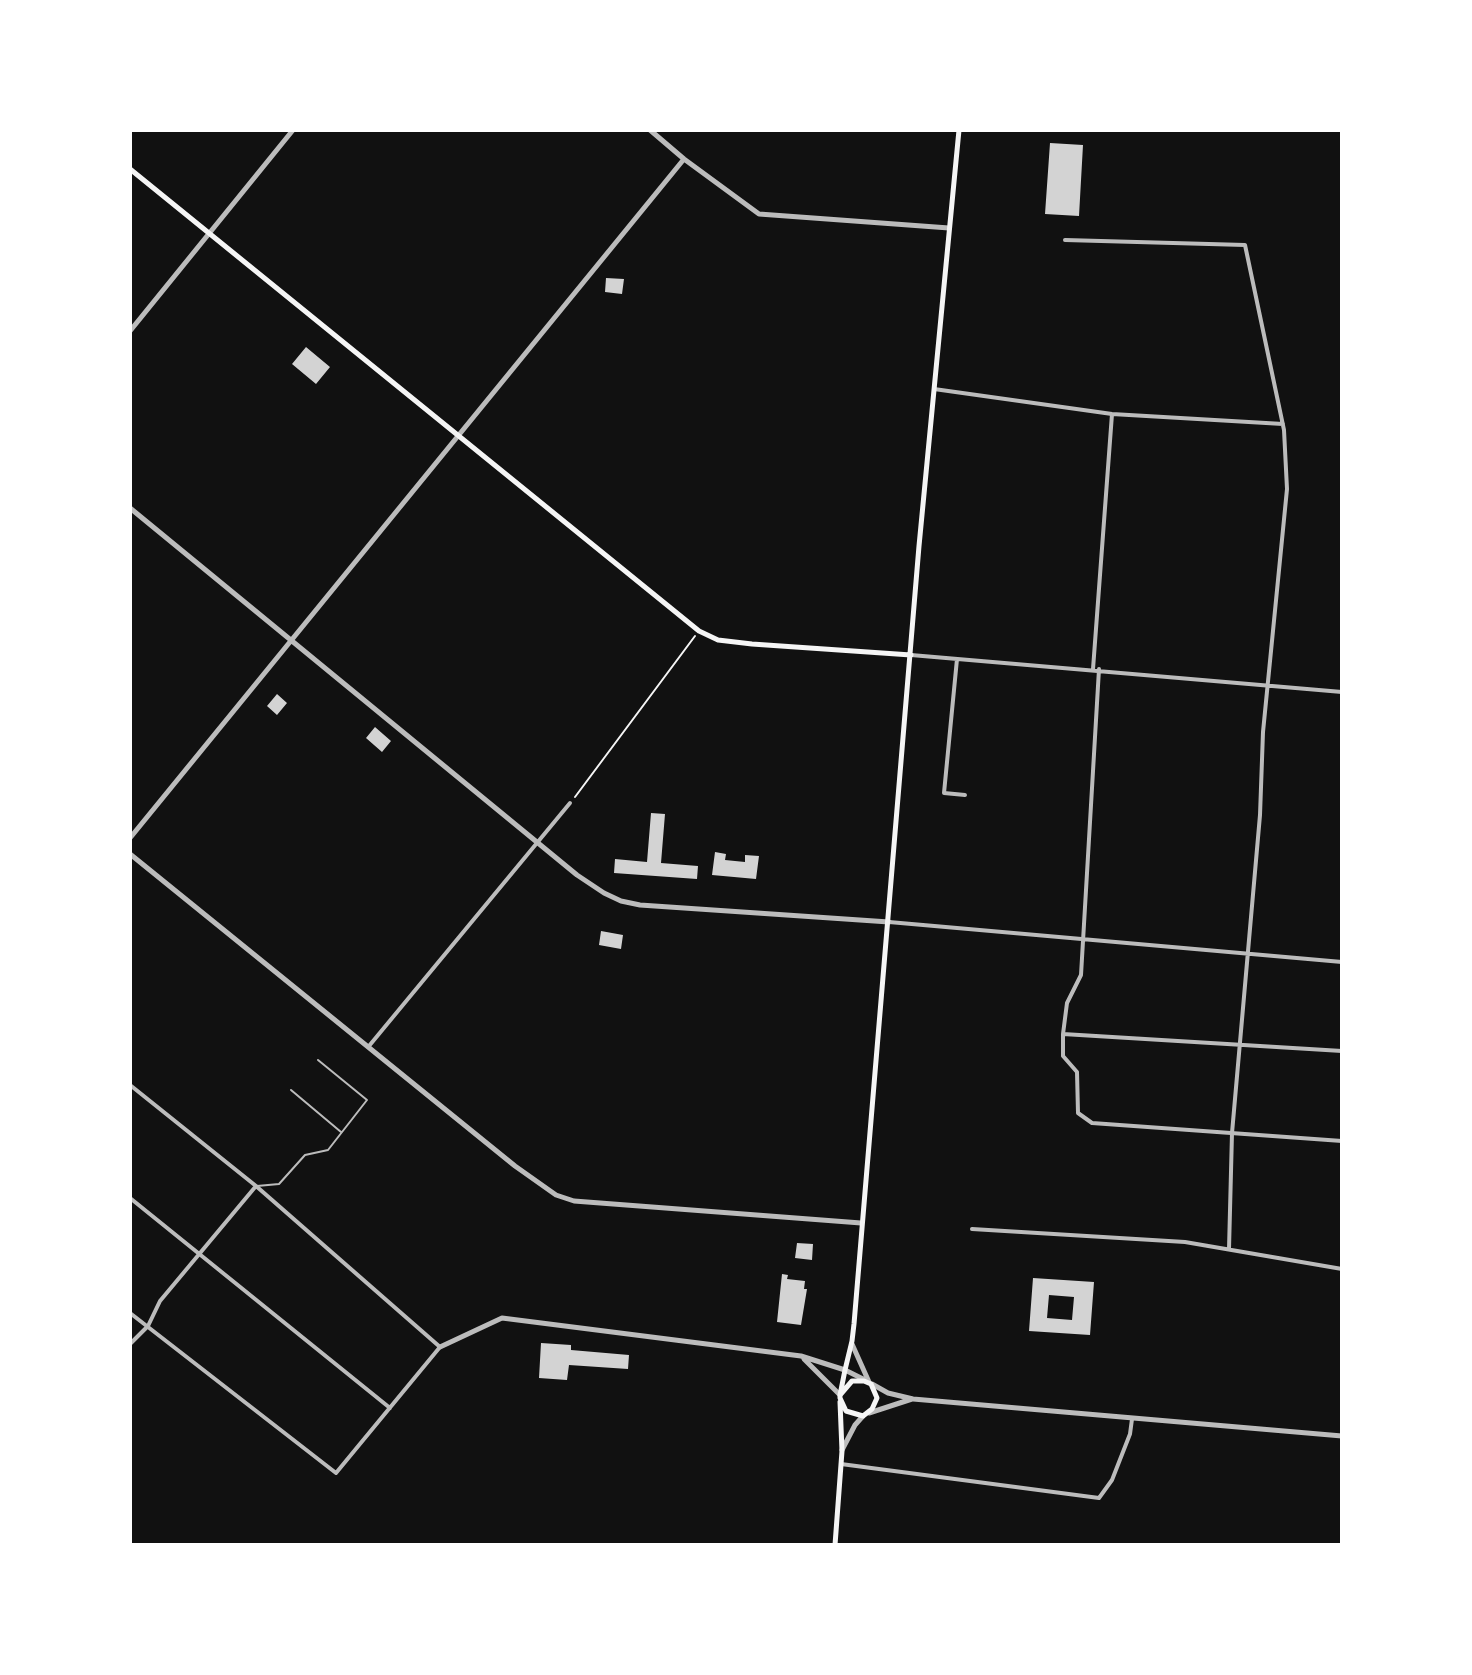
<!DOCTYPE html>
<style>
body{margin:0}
#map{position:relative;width:1472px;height:1675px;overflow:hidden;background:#111;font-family:"DM Sans",sans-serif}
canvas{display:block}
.frame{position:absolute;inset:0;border:132px solid #fff;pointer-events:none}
</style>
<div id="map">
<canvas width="1472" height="1675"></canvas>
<div class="frame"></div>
</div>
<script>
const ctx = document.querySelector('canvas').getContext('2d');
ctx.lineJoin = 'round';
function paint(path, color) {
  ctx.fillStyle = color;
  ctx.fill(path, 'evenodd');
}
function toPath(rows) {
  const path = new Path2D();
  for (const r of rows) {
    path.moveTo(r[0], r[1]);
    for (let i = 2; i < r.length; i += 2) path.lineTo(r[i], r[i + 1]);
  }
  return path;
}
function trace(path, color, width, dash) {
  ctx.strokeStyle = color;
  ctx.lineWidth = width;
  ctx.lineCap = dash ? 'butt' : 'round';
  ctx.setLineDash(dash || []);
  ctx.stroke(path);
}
paint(toPath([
 [1050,143,1083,145,1079,216,1045,214],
 [606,278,624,279,622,294,605,292],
 [306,347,330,367,316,384,292,364],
 [277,694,287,703,277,715,267,706],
 [375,727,391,741,382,752,366,738],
 [651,813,665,814,661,863,698,866,697,879,614,873,615,859,647,862],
 [715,852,726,854,725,860,745,862,745,855,759,856,756,879,712,875],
 [601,931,623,935,621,949,599,945],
 [797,1243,813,1244,812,1260,795,1258],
 [782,1274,788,1275,787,1279,805,1281,804,1289,807,1289,801,1325,777,1322],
 [1033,1278,1094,1282,1090,1335,1029,1331],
 [1049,1295,1074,1297,1072,1320,1047,1318],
 [541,1343,571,1345,571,1350,629,1355,628,1369,569,1365,567,1380,539,1378]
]), '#d3d3d3');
trace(toPath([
 [575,797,695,636]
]), '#f5f5f5', 2);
trace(toPath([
 [291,1090,341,1132],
 [257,1186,279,1184,305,1155,328,1150,367,1100,318,1060]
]), '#bcbcbc', 2);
trace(toPath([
 [1065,240,1245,245,1284,430,1287,489,1263,732,1260,815,1232,1133,1229,1249],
 [934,389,1112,414,1283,424],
 [911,655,1342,692],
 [957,659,944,793,965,795],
 [1093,669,1112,414],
 [1099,669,1081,975,1067,1003,1063,1034,1063,1056,1077,1072,1078,1113,1092,1123,1342,1141],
 [889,922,1342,962],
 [1063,1034,1342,1051],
 [369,1046,570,803],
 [130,1085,256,1186,440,1347,336,1473,130,1313],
 [130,1198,390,1408],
 [972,1229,1185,1242,1342,1269],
 [130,1344,148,1326,160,1301,256,1186],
 [841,1464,1099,1498,1112,1480,1130,1434,1132,1419]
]), '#bcbcbc', 4);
trace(toPath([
 [650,130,684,159,759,214,949,228],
 [130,331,293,130],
 [130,508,577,875,604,893,621,901,640,905,889,922],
 [130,838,684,159],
 [130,854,515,1166,556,1195,574,1201,861,1223],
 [852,1344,869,1382],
 [440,1347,502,1318,801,1356,845,1370,865,1380],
 [804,1359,840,1395],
 [872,1384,888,1393,913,1399,1342,1436],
 [869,1413,912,1399],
 [842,1450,855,1425,863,1416]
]), '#bcbcbc', 5);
trace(toPath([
 [130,169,699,631,718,640,752,644,911,655],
 [840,1395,852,1381,864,1381,871,1384,877,1398,872,1409,863,1416,846,1411,840,1398,840,1395,845,1370,852,1341,854,1324,919,546,959,130],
 [835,1545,842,1451,840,1402]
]), '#f5f5f5', 5);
</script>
